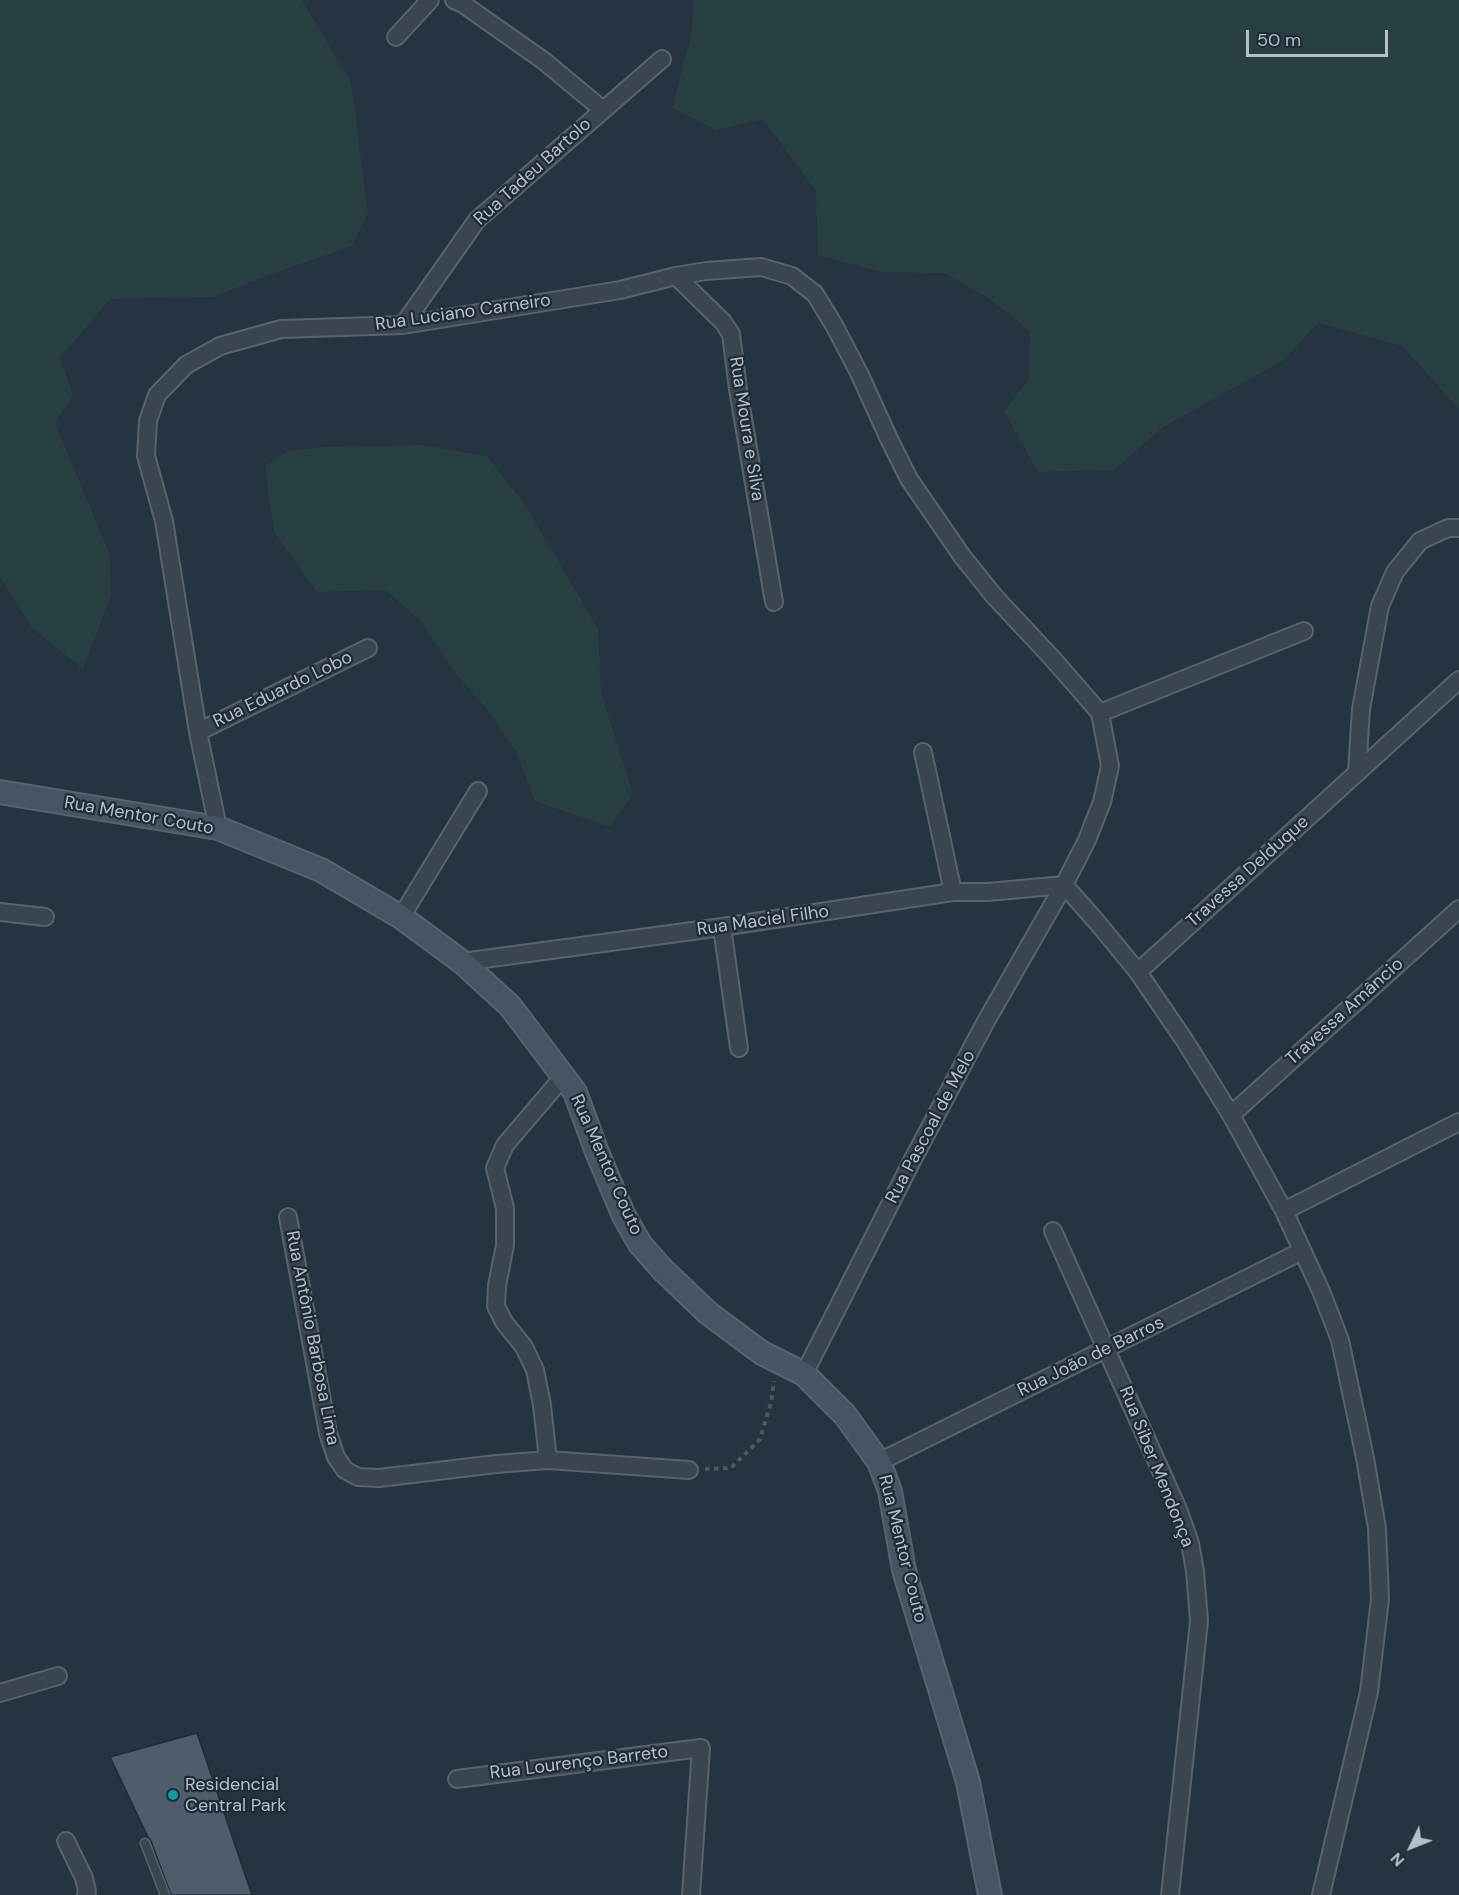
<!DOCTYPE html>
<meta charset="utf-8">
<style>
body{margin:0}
#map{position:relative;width:1459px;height:1895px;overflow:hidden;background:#263340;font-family:"DM Sans",sans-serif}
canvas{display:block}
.north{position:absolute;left:1381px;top:1817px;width:60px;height:60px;-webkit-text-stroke:4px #1f2a35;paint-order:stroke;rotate:227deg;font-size:16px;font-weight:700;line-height:24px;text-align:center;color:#b6c0ca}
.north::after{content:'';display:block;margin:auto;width:21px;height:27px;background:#b6c0ca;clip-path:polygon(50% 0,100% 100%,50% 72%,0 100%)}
.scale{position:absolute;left:1246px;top:30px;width:142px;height:27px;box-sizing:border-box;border:3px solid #b6c0ca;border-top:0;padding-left:8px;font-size:18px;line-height:21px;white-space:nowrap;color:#b6c0ca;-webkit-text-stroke:4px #1f2a35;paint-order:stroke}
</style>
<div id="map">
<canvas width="1459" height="1895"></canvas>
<div class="north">N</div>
<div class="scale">50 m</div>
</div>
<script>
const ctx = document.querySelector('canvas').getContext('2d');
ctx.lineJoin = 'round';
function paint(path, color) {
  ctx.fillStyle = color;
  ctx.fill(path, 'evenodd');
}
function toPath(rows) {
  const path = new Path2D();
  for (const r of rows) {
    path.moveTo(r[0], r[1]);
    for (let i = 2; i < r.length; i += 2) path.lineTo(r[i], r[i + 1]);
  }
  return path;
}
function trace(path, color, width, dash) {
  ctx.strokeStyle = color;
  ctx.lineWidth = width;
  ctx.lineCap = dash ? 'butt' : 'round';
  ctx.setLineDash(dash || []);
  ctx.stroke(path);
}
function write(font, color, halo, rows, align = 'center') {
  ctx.font = font + ' "DM Sans",sans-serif';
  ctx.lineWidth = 4.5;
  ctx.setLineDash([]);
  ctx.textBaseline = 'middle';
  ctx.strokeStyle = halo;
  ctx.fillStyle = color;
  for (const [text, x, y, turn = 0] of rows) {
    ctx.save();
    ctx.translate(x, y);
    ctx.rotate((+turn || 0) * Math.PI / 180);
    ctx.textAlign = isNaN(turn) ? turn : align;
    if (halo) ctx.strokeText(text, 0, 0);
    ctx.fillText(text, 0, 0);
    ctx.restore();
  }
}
paint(toPath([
 [0,0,302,0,351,82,368,213,352,246,277,272,213,297,110,299,60,358,73,395,55,423,110,555,111,595,83,669,32,628,0,577],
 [694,0,1459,0,1459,409,1402,346,1318,323,1284,360,1163,427,1114,470,1038,472,1004,411,1029,379,1030,331,987,297,944,273,880,272,818,255,816,191,763,119,716,130,672,108,691,36],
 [422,445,487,456,526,506,598,629,601,693,633,794,610,827,535,801,516,751,483,704,455,673,420,620,385,590,317,592,274,532,265,466,288,451,323,447]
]), '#284041');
const building = toPath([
 [197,1733,252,1895,171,1895,151,1841,148,1837,110,1757,197,1733]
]);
paint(building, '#4f5c6b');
trace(building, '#212c37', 1.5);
const lane = toPath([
 [145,1843,165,1895]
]);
const street = toPath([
 [454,0,463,4,544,61,603,110],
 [396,37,430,0],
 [676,276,723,322,731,334,738,389,774,602],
 [403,325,477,220,662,59],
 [1100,713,1304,631],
 [198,732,368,648],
 [923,752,953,892],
 [1357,772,1361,709,1380,606,1395,572,1420,541,1448,528,1459,528],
 [218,828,198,732,164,521,146,456,148,421,157,395,186,365,220,346,281,329,403,325,620,290,676,276,706,271,761,267,792,276,815,294,834,325,860,375,889,439,909,479,962,556,994,596,1052,658,1100,713,1110,766,1102,802,1087,840,1064,885,1096,921,1138,972,1185,1041,1231,1115,1284,1211,1321,1291,1340,1340,1365,1458,1377,1528,1380,1599,1369,1692,1321,1895],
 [0,912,45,917],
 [401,917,478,791],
 [722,927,739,1048],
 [462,962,722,927,953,892,988,892,1064,885],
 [1138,972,1459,680],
 [1231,1115,1459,909],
 [1284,1211,1459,1122],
 [288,1217,328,1433,336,1457,345,1470,358,1477,379,1478,496,1464,548,1460,689,1470],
 [1053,1231,1178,1509,1190,1543,1195,1571,1199,1621,1170,1895],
 [804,1374,912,1161,985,1023,1064,885],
 [548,1460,542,1405,535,1370,524,1347,504,1322,496,1306,497,1286,505,1245,505,1208,495,1168,505,1145,563,1077],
 [879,1462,1302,1251],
 [0,1693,58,1676],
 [457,1779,701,1748,691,1895],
 [66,1841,84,1878,87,1891,86,1895]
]);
const secondary = toPath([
 [0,792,218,828,321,870,401,917,462,962,510,1006,575,1092,597,1152,624,1216,640,1244,662,1269,708,1313,762,1353,804,1374,845,1415,879,1462,890,1491,904,1570,968,1782,990,1895]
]);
trace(lane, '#58636d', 11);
trace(street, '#58636d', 20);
trace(secondary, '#58636d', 26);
trace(toPath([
 [705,1469,731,1468,760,1439,771,1403,774,1381]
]), '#465d5e', 4, [4.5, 4.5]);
trace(lane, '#3a4550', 8);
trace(street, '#3a4550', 16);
trace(secondary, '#485463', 22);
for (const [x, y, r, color] of [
 [173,1795,6,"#0f9aa8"]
]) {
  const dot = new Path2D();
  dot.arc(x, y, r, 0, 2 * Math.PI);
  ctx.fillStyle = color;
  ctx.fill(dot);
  trace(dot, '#1f2a35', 2);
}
write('18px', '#b6c0ca', '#1f2a35', [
 ["Rua Tadeu Bartolo",533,172,-42],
 ["Rua Luciano Carneiro",463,313,-8],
 ["Rua Moura e Silva",746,429,81],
 ["Rua Eduardo Lobo",283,690,-26],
 ["Rua Mentor Couto",139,816,10],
 ["Travessa Delduque",1248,872,-42],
 ["Rua Maciel Filho",763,921,-8],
 ["Travessa Amâncio",1345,1012,-42],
 ["Rua Pascoal de Melo",931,1127,-62],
 ["Rua Mentor Couto",606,1165,66],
 ["Rua Antônio Barbosa Lima",312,1338,79],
 ["Rua João de Barros",1091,1357,-26],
 ["Rua Siber Mendonça",1156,1467,68],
 ["Rua Mentor Couto",902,1549,76],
 ["Rua Lourenço Barreto",579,1763,-7]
]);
write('18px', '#b6c0ca', '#1f2a35', [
 ["Residencial",185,1785],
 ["Central Park",185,1806]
], 'left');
</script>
